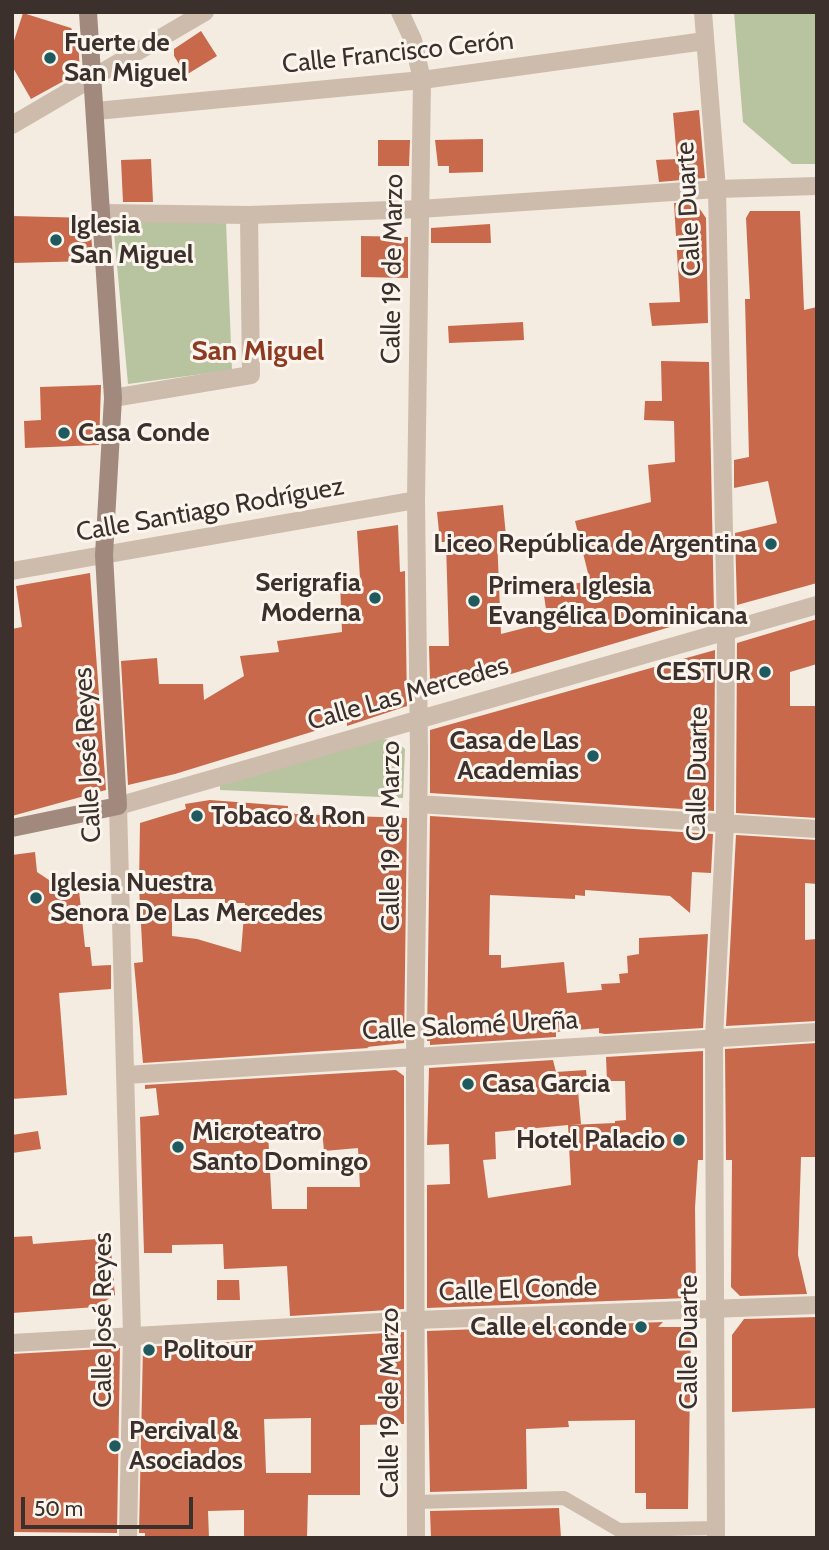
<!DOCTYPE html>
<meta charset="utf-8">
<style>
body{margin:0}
#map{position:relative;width:829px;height:1550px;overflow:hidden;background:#f4ebe1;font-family:Cabin,sans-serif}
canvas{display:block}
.frame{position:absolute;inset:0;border:14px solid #3b302b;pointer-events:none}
.scale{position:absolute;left:21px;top:1497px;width:172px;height:32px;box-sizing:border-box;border:4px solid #3b302b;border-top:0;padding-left:9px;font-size:21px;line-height:24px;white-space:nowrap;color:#3b302b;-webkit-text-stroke:5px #fbf5ee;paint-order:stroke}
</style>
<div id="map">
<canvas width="829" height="1550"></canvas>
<div class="frame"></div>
<div class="scale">50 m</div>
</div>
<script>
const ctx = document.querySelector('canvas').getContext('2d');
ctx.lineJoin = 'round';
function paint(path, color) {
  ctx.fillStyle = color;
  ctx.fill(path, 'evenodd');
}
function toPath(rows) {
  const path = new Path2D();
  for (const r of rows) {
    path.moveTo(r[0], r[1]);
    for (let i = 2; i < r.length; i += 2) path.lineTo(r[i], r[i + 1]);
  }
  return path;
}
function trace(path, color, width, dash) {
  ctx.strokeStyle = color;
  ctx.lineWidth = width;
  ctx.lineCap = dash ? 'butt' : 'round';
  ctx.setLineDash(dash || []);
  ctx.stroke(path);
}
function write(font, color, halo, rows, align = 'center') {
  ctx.font = font + ' Cabin,sans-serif';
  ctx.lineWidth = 6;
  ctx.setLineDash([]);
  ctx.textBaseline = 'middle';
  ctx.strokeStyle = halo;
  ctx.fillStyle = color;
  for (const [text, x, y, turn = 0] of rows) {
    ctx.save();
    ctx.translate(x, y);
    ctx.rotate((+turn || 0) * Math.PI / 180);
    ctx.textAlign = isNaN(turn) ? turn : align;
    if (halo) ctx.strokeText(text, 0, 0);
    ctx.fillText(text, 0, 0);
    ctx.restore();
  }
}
paint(toPath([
 [734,12,817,12,817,164,792,164,743,122],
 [113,222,226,222,232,370,128,384],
 [382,739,394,740,405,749,403,798,220,790,220,783]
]), '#b8c4a0');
paint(toPath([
 [23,13,71,28,78,41,80,72,31,99,12,66,12,47],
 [201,31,217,56,186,75,174,56,174,49],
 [699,110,705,178,659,182,656,160,677,159,673,113],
 [483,139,483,172,449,173,449,166,438,166,435,140],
 [378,140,410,140,409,166,378,166],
 [151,159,153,202,123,202,121,160],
 [695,202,706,218,708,323,652,326,649,303,680,302,674,203],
 [750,211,800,211,804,310,817,307,817,583,737,605,735,533,777,523,768,481,734,488,734,460,749,457,745,299,750,299,746,218],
 [12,216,90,218,93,261,12,263],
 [490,224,491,243,431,243,431,228],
 [361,236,408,237,408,278,361,277],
 [523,322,524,340,449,343,448,326],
 [661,361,709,362,714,614,494,679,430,680,429,646,449,646,446,542,440,542,437,512,503,505,506,536,497,537,501,634,548,622,543,589,590,581,575,521,651,502,648,465,675,462,674,421,644,420,645,401,662,401],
 [101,385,99,445,25,448,24,421,41,420,40,387],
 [398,525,400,572,405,571,407,706,347,726,347,721,175,774,128,785,121,661,157,658,159,684,203,684,204,700,244,676,240,656,279,652,277,641,342,632,340,582,360,578,357,531],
 [90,573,106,790,12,816,12,629,22,627,16,586],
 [817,619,817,664,790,672,790,706,817,706,817,818,736,813,737,643],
 [715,650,714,811,430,793,430,730],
 [210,800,288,806,288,812,296,814,407,818,404,1043,367,1047,369,1048,143,1063,134,963,143,962,139,886,140,823,186,809,185,804],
 [172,899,225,899,225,903,245,903,241,952,197,939,172,936],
 [430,816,713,834,711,873,692,872,690,913,670,896,585,890,585,896,575,895,575,899,490,895,489,955,501,955,501,968,564,962,567,993,602,990,601,984,620,983,619,974,628,973,627,956,639,954,639,938,708,934,703,1028,605,1034,599,1033,599,1028,556,1032,556,1037,430,1045,430,1041,427,1041],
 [736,835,817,840,817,884,805,883,805,940,817,939,817,1021,726,1026],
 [35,852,37,872,55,884,78,881,85,947,90,947,92,966,111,965,111,989,59,993,67,1095,12,1099,12,855],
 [817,1043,817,1157,801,1157,798,1255,807,1294,740,1296,731,1287,732,1160,726,1160,725,1049],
 [703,1051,703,1160,698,1160,695,1208,696,1290,688,1298,427,1308,427,1185,450,1184,449,1144,427,1145,429,1068,553,1060,556,1072,586,1070,588,1090,578,1091,581,1124,570,1125,615,1123,615,1121,626,1120,625,1081,607,1081,606,1057],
 [568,1125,571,1185,488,1198,483,1160,496,1159,495,1132],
 [396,1070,404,1076,404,1309,290,1316,287,1266,224,1269,223,1244,172,1245,172,1253,144,1253,140,1117,159,1115,156,1088,145,1089,145,1085],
 [322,1129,324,1151,358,1148,360,1187,307,1187,307,1209,272,1209,268,1132],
 [38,1131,41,1149,12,1153,12,1135],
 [32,1236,33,1244,110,1238,115,1295,96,1307,12,1313,12,1237],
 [217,1280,239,1280,240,1300,217,1300],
 [817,1317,817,1408,732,1412,732,1335,744,1319],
 [663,1322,658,1327,691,1327,688,1509,646,1509,646,1493,635,1493,635,1420,568,1421,569,1427,526,1429,527,1489,430,1492,427,1331],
 [404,1332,404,1424,360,1425,360,1495,308,1495,307,1538,244,1538,244,1510,208,1511,209,1538,145,1538,145,1533,139,1533,143,1347],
 [311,1418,311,1473,266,1473,264,1419],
 [120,1348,117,1533,12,1532,12,1354],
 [559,1508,561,1538,431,1538,430,1511]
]), '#c8694b');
trace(toPath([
 [417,1502,564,1498,619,1530,716,1528]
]), '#cdbbac', 14);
trace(toPath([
 [400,12,413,40,422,80,416,500,419,753,415,1056,416,1538],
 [703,12,717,189,726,631,725,823,714,1038,716,1538],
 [96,111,422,80,705,41],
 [12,125,205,12],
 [103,213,249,215,420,209,717,189,817,186],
 [113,398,251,375,249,215],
 [12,571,416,500],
 [418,804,817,829],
 [126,1075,817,1032],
 [12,1343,416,1320,817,1305],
 [128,1538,132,1335,118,806,817,605]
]), '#cdbbac', 18);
trace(toPath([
 [12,828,118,806,104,555,113,398,88,12]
]), '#a18a7d', 18);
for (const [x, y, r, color] of [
 [50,58,7,"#1f5a5e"],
 [56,240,7,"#1f5a5e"],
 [64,433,7,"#1f5a5e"],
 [771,544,7,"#1f5a5e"],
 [375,598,7,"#1f5a5e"],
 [474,601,7,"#1f5a5e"],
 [765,672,7,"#1f5a5e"],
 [593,756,7,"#1f5a5e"],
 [197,816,7,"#1f5a5e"],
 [36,898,7,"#1f5a5e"],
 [468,1084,7,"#1f5a5e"],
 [679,1140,7,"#1f5a5e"],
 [178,1147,7,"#1f5a5e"],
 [641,1327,7,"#1f5a5e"],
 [149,1350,7,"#1f5a5e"],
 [115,1446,7,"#1f5a5e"]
]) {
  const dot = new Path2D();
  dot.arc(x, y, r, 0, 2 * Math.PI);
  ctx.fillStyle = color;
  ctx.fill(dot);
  trace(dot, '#fbf5ee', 2.5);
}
write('bold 26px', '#3b302b', '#fbf5ee', [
 ["Fuerte de",64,43],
 ["San Miguel",64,73],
 ["Iglesia",70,225],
 ["San Miguel",70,255],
 ["Casa Conde",78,433],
 ["Liceo República de Argentina",757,544,"right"],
 ["Serigrafia",361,583,"right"],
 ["Moderna",361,613,"right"],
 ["Primera Iglesia",488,586],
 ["Evangélica Dominicana",488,616],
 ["CESTUR",751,672,"right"],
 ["Casa de Las",579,741,"right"],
 ["Academias",579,771,"right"],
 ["Tobaco & Ron",211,816],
 ["Iglesia Nuestra",50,883],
 ["Senora De Las Mercedes",50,913],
 ["Casa Garcia",482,1084],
 ["Microteatro",192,1132],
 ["Santo Domingo",192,1162],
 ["Hotel Palacio",665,1140,"right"],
 ["Calle el conde",627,1327,"right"],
 ["Politour",163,1350],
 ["Percival &",129,1431],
 ["Asociados",129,1461]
], 'left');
write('26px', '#3b302b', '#fbf5ee', [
 ["Calle Francisco Cerón",398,53,-6],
 ["Calle Duarte",689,209,-93],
 ["Calle 19 de Marzo",393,269,-89],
 ["Calle Santiago Rodríguez",210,510,-10],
 ["Calle Las Mercedes",408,694,-16],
 ["Calle José Reyes",88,755,-93],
 ["Calle Duarte",698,774,-89],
 ["Calle 19 de Marzo",391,836,-90],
 ["Calle Salomé Ureña",470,1026,-3],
 ["Calle El Conde",518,1290,-2],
 ["Calle José Reyes",103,1320,-90],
 ["Calle Duarte",689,1342,-90],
 ["Calle 19 de Marzo",390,1403,-90]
]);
write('bold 28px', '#8c3b22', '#fbf5ee', [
 ["San Miguel",258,352]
]);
</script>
